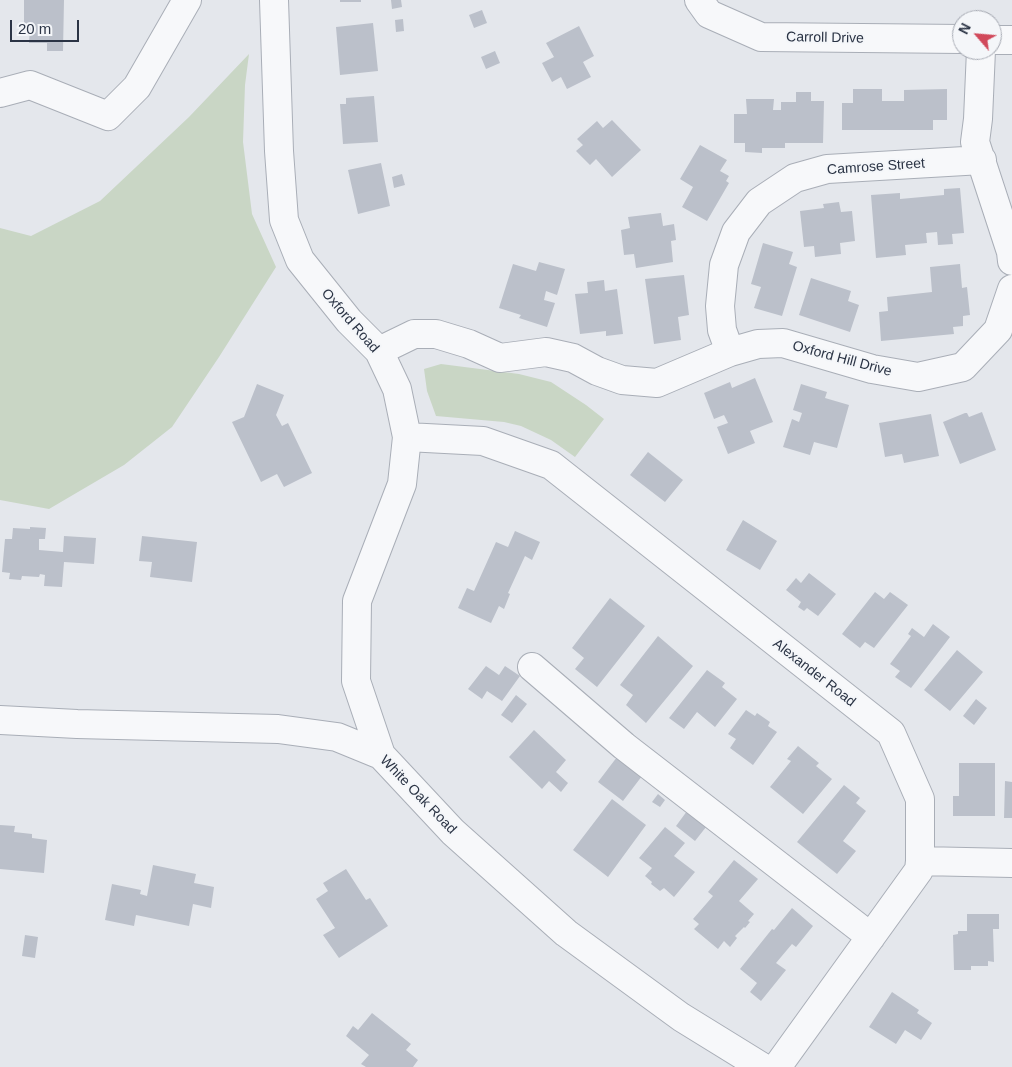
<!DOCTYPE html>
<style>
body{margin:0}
#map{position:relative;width:1012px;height:1067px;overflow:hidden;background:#e4e7ec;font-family:Arial,sans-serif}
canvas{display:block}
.north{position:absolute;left:952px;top:10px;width:50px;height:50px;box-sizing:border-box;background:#f4f6f9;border:1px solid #a4a8b1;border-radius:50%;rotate:297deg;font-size:14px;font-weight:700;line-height:20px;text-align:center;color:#2b3445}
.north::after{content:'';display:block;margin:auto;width:18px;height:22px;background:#d1495b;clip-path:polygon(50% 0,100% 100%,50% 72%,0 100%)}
.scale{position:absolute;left:10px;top:20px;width:69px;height:22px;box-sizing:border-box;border:2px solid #2b3445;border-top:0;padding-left:6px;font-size:15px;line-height:18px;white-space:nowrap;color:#2b3445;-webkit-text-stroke:4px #f4f6f9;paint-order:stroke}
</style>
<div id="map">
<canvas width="1012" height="1067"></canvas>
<div class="north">N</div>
<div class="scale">20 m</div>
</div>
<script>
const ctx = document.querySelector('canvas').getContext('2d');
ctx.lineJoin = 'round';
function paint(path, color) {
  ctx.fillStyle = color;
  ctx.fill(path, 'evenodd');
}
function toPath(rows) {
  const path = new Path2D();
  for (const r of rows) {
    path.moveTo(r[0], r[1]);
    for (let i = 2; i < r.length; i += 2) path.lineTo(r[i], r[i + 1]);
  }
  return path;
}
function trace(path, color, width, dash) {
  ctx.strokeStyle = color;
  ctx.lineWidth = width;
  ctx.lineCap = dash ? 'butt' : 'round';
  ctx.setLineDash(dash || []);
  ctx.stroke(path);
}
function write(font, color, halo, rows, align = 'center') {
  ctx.font = font + ' Arial,sans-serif';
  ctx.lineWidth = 4;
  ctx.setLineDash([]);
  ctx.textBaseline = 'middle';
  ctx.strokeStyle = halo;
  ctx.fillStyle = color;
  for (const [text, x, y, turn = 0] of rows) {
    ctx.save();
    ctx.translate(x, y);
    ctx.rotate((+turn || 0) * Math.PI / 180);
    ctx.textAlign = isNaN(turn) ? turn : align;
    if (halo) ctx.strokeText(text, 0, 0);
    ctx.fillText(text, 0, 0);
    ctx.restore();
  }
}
paint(toPath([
 [249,54,245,85,243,142,252,214,276,267,219,357,172,427,124,465,49,509,0,500,0,228,31,236,100,201,189,117],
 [441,364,519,374,551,382,586,405,604,419,575,457,551,440,521,426,504,422,436,416,427,391,424,369]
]), '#c9d6c5');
paint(toPath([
 [24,0,64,0,63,51,47,51,47,43,29,43,30,28,24,28],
 [340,0,361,0,361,2,340,2],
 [391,0,401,0,402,7,392,9],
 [482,10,487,23,474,28,469,15],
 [403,19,404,31,396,32,395,20],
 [373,23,378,71,340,75,336,27],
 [579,26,594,56,583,62,591,77,567,89,561,77,552,82,542,63,554,57,546,43],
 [495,51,500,63,486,69,481,57],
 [853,89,882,89,882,101,904,101,904,90,947,89,947,120,933,120,933,130,842,130,842,103,853,103],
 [796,92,811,92,811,101,824,101,823,143,785,143,785,148,762,148,762,153,745,152,745,143,734,143,734,114,747,114,746,99,774,99,773,110,781,110,781,102,796,102],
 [374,96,378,142,343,144,340,104,346,104,346,98],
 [612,120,641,150,612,177,596,159,590,165,576,151,583,145,577,139,597,121,603,128],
 [700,145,727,160,720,171,729,176,726,181,729,183,707,221,682,207,693,187,680,179],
 [381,163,390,206,358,214,348,170],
 [402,174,405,185,394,188,392,177],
 [960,188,964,233,952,234,953,244,938,245,937,232,926,233,927,243,905,245,906,255,876,258,871,195,900,193,900,199,944,195,944,189],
 [839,202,841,212,852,211,855,241,840,243,841,254,815,257,814,246,804,247,800,211,824,208,823,204],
 [661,213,663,226,674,224,676,240,671,241,673,262,636,268,634,254,624,255,621,230,630,228,628,217],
 [763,243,793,252,789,264,797,267,782,316,754,308,761,287,751,284],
 [539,262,565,269,557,295,546,291,544,300,555,303,547,327,519,318,521,315,499,308,513,264,536,271],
 [960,264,962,288,967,287,970,315,963,316,963,326,953,327,954,334,881,341,879,312,888,311,887,297,932,292,930,267],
 [684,275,689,315,678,317,681,340,654,344,645,279],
 [811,278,851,291,848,301,859,305,850,332,799,315],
 [604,280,605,291,617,289,623,334,606,336,606,331,580,334,575,294,588,293,587,282],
 [755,378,773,422,750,431,755,443,728,454,717,427,728,423,724,415,714,419,704,393,730,382,732,388],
 [257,384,284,395,276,415,282,426,288,423,312,473,284,487,277,474,261,482,232,422,244,417],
 [801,384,827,392,825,398,849,405,837,448,814,442,810,455,783,447,792,419,799,422,802,413,793,410],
 [982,412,996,450,960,464,943,422,965,413,967,413,969,417],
 [931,414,939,456,904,463,902,454,885,457,879,423],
 [648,452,683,480,665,502,630,475],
 [743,520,777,541,760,570,726,550],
 [30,527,46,528,45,539,39,539,39,550,63,552,64,536,96,538,94,564,64,562,62,587,44,586,45,575,40,574,39,577,22,576,21,580,9,579,10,573,2,572,5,539,12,539,13,528,30,529],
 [515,531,540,542,532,560,525,556,508,593,510,594,504,609,499,606,491,623,458,608,467,588,474,591,496,542,508,547],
 [142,536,197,542,192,582,150,577,152,562,139,561],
 [809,573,836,594,818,616,807,608,804,611,798,607,801,602,786,590,796,578,801,583],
 [875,592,884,599,890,592,908,605,874,648,865,642,860,648,842,634],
 [610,598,645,626,597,687,575,669,584,658,572,648],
 [933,624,950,637,911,688,895,677,900,671,890,664,911,636,908,634,912,628,924,637],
 [658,636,693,666,646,723,626,705,633,695,620,685],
 [957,650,983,672,950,711,924,690],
 [486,666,499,675,505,666,520,676,502,701,487,691,482,699,468,689],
 [707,670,725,683,722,687,737,699,715,727,697,712,684,729,669,718],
 [516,695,527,704,512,723,501,715],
 [976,699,987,708,974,725,963,716],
 [746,710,755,716,757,713,770,722,768,726,777,732,753,765,730,748,736,739,728,734],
 [534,730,566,760,556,772,568,783,561,792,549,781,542,789,509,757],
 [798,746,819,763,816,766,832,779,803,814,770,787,791,761,787,759],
 [617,757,642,776,623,801,598,782],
 [959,763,995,763,995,816,953,816,953,796,959,796],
 [1005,781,1012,782,1012,818,1004,818],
 [844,785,860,798,856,803,866,811,843,841,856,851,837,874,797,842],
 [658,794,665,800,660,807,652,802],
 [612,799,646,825,608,877,573,850],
 [690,807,710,822,695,841,676,826],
 [0,825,15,826,14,832,32,834,32,838,47,840,44,873,0,869],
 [665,827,685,843,674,856,695,872,674,897,664,888,660,891,651,884,652,882,645,876,652,868,639,858],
 [734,860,758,879,739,901,754,914,748,921,750,922,745,928,744,927,735,936,737,938,730,947,724,941,718,949,694,929,699,924,693,919,713,896,708,892],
 [153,865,196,874,194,883,214,887,211,908,193,904,189,926,136,915,134,926,105,920,112,884,141,890,140,894,147,896],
 [346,869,366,900,370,898,388,926,339,958,323,935,335,928,316,899,328,891,323,883],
 [792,908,813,926,796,947,792,944,776,963,786,970,761,1001,750,992,757,983,740,969,772,929,774,930],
 [967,914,999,914,999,929,993,929,994,962,988,961,988,966,971,966,971,970,954,970,953,935,958,934,958,931,967,931],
 [25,935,38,937,35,958,22,956],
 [892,992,919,1010,917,1013,932,1023,921,1040,905,1030,896,1044,869,1027],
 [372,1013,411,1044,406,1050,418,1060,413,1067,366,1067,361,1064,369,1055,346,1036,353,1026,358,1030]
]), '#bbc0ca');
const minor = toPath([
 [274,0,279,151,284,220,300,260,349,321,379,351,397,389,407,437,402,484,357,601,356,681,381,755],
 [699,0,709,14,761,37,962,39],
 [992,40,1012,40],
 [981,50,978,119,975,142,1011,252,1012,261],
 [0,93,30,85,108,116,137,87,187,0],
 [379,351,414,334,436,334,469,344,500,358,546,352,573,358,597,371,622,380,657,383,730,352,758,344,783,343,872,369,918,377,963,367,998,330,1012,289],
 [730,352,722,330,720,306,724,265,736,232,759,202,795,178,827,169,982,160],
 [407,437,483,441,551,465,891,733,920,799,920,861,919,870,777,1067],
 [532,667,624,746,871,937],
 [0,720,77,724,278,729,337,737,381,755,453,832,566,933,681,1017,762,1067],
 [920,861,1012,863]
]);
trace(minor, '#a9aeb7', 30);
trace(minor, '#f7f8fa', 28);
write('14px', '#2b3445', '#f4f6f9', [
 ["Carroll Drive",825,38,1],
 ["Camrose Street",876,167,-4],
 ["Oxford Road",350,321,49],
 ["Oxford Hill Drive",842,359,15],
 ["Alexander Road",814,673,38],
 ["White Oak Road",418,795,46]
]);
</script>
